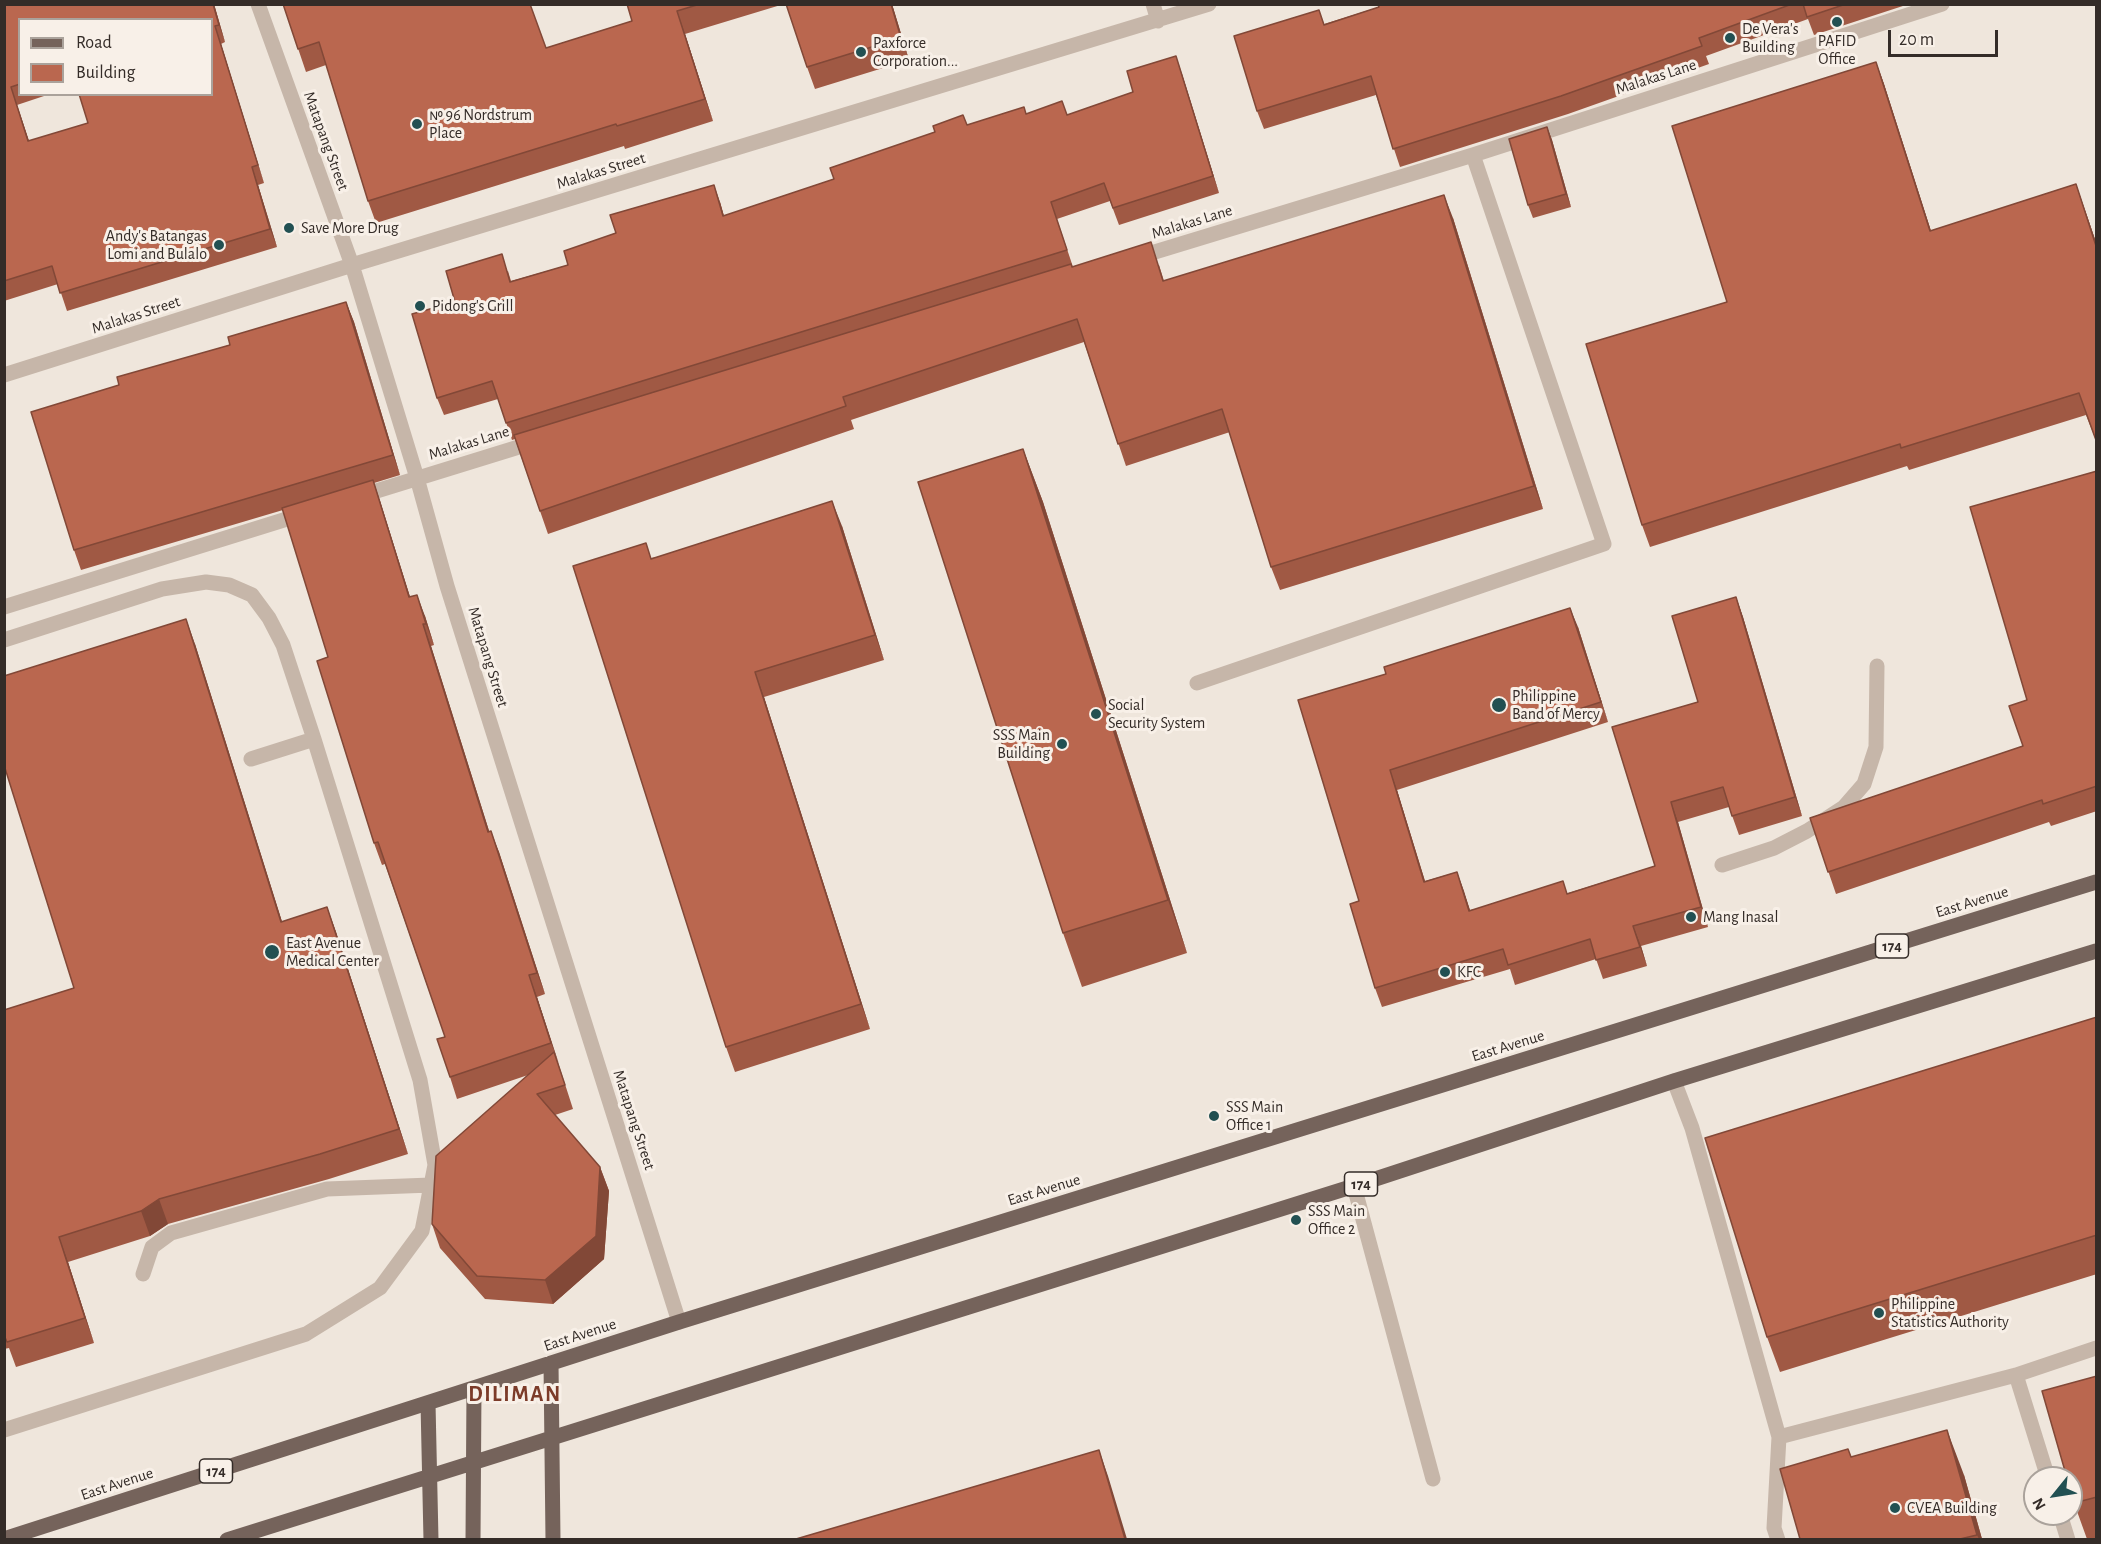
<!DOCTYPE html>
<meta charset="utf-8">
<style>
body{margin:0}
#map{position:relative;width:2101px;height:1544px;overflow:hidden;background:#efe6dc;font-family:"Alegreya Sans",sans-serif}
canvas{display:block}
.frame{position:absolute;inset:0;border:6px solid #342c28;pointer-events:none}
.legend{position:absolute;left:18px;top:18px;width:195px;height:78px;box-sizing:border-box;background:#f8f0e8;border:2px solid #aaa29b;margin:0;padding:8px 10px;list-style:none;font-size:18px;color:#342c28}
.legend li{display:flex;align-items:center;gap:12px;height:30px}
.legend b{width:30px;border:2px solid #aaa29b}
.north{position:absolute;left:2023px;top:1466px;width:60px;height:60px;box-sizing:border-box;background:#f8f0e8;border:2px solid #aaa29b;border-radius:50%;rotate:240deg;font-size:16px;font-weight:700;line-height:24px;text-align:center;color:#342c28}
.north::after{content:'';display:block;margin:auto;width:21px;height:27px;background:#225052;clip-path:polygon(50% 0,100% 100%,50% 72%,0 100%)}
.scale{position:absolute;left:1888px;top:30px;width:110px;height:27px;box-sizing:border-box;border:3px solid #342c28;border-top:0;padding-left:8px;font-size:18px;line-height:21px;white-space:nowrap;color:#342c28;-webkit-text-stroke:4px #f8f0e8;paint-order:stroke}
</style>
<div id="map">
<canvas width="2101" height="1544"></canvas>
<div class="frame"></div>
<ul class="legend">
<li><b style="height:8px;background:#75635b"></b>Road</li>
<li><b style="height:16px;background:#ba674f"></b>Building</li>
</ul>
<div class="north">N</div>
<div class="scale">20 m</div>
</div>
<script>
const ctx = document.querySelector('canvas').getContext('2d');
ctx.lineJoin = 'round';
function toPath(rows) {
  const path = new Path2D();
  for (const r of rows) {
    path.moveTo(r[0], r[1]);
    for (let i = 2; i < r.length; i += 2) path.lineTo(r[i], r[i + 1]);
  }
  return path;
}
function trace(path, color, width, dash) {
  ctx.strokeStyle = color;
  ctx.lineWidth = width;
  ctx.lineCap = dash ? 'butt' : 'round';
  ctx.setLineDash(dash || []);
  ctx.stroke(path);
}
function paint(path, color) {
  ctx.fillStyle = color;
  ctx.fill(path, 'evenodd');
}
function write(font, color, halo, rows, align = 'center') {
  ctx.font = font + ' "Alegreya Sans",sans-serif';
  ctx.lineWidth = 6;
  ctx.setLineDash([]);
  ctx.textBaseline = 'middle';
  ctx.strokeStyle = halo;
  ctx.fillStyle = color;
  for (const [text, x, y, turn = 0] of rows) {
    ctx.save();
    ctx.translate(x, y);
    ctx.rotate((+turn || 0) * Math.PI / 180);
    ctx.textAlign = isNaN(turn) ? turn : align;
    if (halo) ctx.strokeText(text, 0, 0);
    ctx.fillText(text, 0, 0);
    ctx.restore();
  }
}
trace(toPath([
 [258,4,352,265,417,478,447,586,679,1322],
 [1153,4,1158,21],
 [1135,258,1473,155,1942,4],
 [4,375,352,265,1209,4],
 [357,497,535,442],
 [4,607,303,514],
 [4,640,162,589,206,582,229,585,252,595,269,618,283,645,314,739,420,1080,435,1165,422,1231,380,1288,306,1334,4,1430],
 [1197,683,1604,544,1473,155],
 [251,759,314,739],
 [1722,865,1774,848,1807,831,1844,807,1864,784,1876,747,1877,666],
 [1674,1081,1692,1128,1779,1437,1774,1528,1778,1540],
 [1354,1186,1433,1479],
 [143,1274,152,1247,171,1233,327,1189,431,1185],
 [2016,1375,2048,1478],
 [1779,1437,2016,1375,2096,1348],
 [2060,1514,2068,1540]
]), '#c6b6a9', 15);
trace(toPath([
 [551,1363,553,1540],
 [428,1403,431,1540],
 [4,1539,679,1322,2096,882],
 [227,1540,1354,1186,1674,1081,2096,951],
 [473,1540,474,1388]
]), '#75635b', 15);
paint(toPath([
 [4,4,214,4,225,42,221,44,264,183,258,185,277,247,67,311,58,284,4,301],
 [20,20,212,94,29,141,17,105,50,94,20,94],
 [283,4,546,48,632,21,627,4,784,4,685,34,713,121,625,149,624,146,376,223,368,201,326,65,306,72],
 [892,4,909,60,815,89,807,67],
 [1378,4,1909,4,1814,35,1808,19,1706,56,1709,64,1568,114,1400,167,1376,95,1264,129,1257,111,1319,10,1324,24,1379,7],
 [1876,62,1884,84,1931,231,2076,184,2097,245,2097,443,2086,415,1909,470,1907,466,1650,547,1642,525,1727,302],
 [1182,74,1219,193,1119,225,1110,201,1057,219,1073,267,1159,265,1164,281,1453,218,1543,509,1280,590,1271,567,1230,432,1126,466,1084,342,851,420,854,429,548,534,515,439,512,440,498,399,444,415,437,398,455,302,508,271,511,281,568,265,720,202,724,216,834,179,967,125,1026,114,1067,115,1133,92],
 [1547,127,1552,140,1571,207,1533,218,1528,205],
 [346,302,354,322,400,475,374,483,380,501,410,597,425,616,434,645,431,646,489,831,499,852,545,994,537,997,573,1109,555,1115,600,1167,609,1191,604,1259,553,1304,485,1299,440,1248,432,1224,528,1075,457,1099,450,1077,445,1037,385,864,382,865,374,843,328,657,283,510,81,570,74,550,119,385],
 [1023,449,1043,502,1187,953,1082,987,1063,933],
 [2097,471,2097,811,2051,826,2049,822,1836,894,1810,818,2023,746,2027,700],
 [842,526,884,660,764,697,870,1029,735,1072,726,1047,651,558],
 [1736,597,1743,617,1802,816,1739,835,1729,807,1678,822,1708,927,1641,946,1647,966,1603,979,1596,959,1515,985,1510,969,1382,1007,1375,988,1359,901,1298,700,1578,627,1608,722,1397,790,1425,881,1457,872,1470,910,1568,893,1655,866,1612,727,1698,702],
 [195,644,282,922,327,907,336,932,408,1154,329,1179,168,1224,150,1236,68,1262,94,1343,16,1367,9,1348,4,1349,4,1010,74,988],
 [2097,1017,2097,1274,1780,1372,1767,1337],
 [2097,1376,2097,1539,2087,1539,2074,1503],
 [1964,1475,1982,1539,1800,1539]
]), '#a05944');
paint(toPath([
 [213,4,214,4,225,42,219,25],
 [891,4,892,4,909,60,901,38],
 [677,11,685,34,713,121,705,99],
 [215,26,221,44,264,183,258,165],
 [1176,56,1182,74,1219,193,1213,176],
 [1876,62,1884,84,1938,253,1930,231],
 [11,87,35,159,28,141],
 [1547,127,1552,140,1571,207,1566,194],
 [252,167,258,185,277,247,270,229],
 [2076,184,2097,245,2097,249],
 [714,185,720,202,729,234,723,216],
 [1444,195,1453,218,1543,509,1534,486],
 [346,302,354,322,400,475,393,455],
 [1023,449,1043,502,1187,953,1168,900],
 [373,480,380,501,417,619,409,597],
 [832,501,842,526,884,660,875,635],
 [417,595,425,616,434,645,426,624],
 [1736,597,1743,617,1802,816,1795,797],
 [1570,608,1578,627,1608,722,1601,702],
 [186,619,195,644,290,947,281,922],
 [423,624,431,646,496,853,488,832],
 [755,672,764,697,870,1029,861,1004],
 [1390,770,1397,790,1431,901,1424,882],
 [1671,802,1678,822,1708,927,1701,907],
 [491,831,499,852,545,994,537,973],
 [1457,872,1464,891,1476,930,1469,911],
 [327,907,336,932,408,1154,399,1129],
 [1633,926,1641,946,1647,966,1640,947],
 [529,975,537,997,559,1064,551,1043],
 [600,1167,609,1191,604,1259,553,1304,545,1280],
 [159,1199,168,1224,150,1236,141,1211],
 [59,1237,68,1262,94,1343,85,1318],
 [1947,1430,1964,1475,1982,1539,1979,1539,1977,1535],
 [1099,1450,1108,1476,1127,1539,1125,1539]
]), '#824837');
const building = toPath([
 [4,4,213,4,219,25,215,26,258,165,252,167,270,229,60,293,52,266,4,281,4,4],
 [20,20,212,20,212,94,79,94,88,123,28,141,11,87,20,84,20,20],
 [283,4,530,4,546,48,632,21,627,4,700,4,677,11,705,99,617,126,616,124,368,201,319,42,298,49,283,4],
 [786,4,891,4,901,38,807,67,786,4],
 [1378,4,1792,4,1699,38,1702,46,1561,96,1393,149,1371,76,1257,111,1234,36,1319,10,1324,25,1379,7,1378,4],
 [1803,4,1846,4,1807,17,1803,4],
 [1176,56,1213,176,1113,208,1104,183,1051,202,1067,250,506,423,492,381,437,398,412,314,455,302,446,271,502,254,510,282,568,265,564,251,616,233,610,215,714,185,723,216,834,179,830,168,935,132,933,126,963,115,967,125,1024,107,1026,114,1062,101,1067,115,1133,92,1127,71,1176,56],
 [1876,62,1930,231,2076,184,2097,249,2097,443,2079,393,1901,448,1900,444,1642,525,1586,344,1727,302,1672,126,1876,62],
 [1547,127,1566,194,1528,205,1509,139,1547,127],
 [1444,195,1534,486,1271,567,1222,409,1118,444,1077,319,843,397,846,406,540,511,514,435,1071,264,1072,267,1151,242,1163,281,1444,195],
 [346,302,393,455,74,550,31,412,119,385,117,377,230,345,228,337,346,302],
 [1023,449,1168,900,1063,933,918,482,1023,449],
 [2097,471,2097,786,2043,804,2042,800,1828,872,1810,818,2023,746,2009,706,2027,700,1970,507,2097,471],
 [373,480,409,597,417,595,426,624,423,624,488,832,491,831,537,973,529,975,551,1043,450,1077,437,1039,445,1037,378,842,374,843,317,661,328,657,282,508,373,480],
 [832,501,875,635,755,672,861,1004,726,1047,573,566,646,543,651,559,832,501],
 [1736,597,1795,797,1732,816,1723,787,1671,802,1701,907,1633,926,1640,947,1596,960,1590,939,1508,965,1503,949,1375,988,1350,904,1359,901,1298,700,1386,674,1384,667,1570,608,1601,702,1390,770,1424,882,1457,872,1469,911,1563,881,1567,894,1655,866,1612,727,1698,702,1672,616,1736,597],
 [186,619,281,922,327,907,399,1129,320,1154,159,1199,141,1211,59,1237,85,1318,7,1342,4,1335,4,1010,74,988,4,765,4,676,186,619],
 [2097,1017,2097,1235,1767,1337,1705,1138,2097,1017],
 [554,1052,565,1085,537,1094,600,1167,596,1236,545,1280,477,1276,432,1224,436,1156,554,1052],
 [2097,1376,2097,1497,2074,1503,2071,1493,2071,1478,2067,1478,2042,1391,2097,1376],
 [1947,1430,1977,1535,1960,1539,1800,1539,1780,1469,1848,1449,1851,1457,1947,1430],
 [1099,1450,1125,1539,796,1539,1099,1450]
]);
paint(building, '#ba674f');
trace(building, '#824837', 1.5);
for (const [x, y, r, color] of [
 [1837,22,6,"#225052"],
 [1730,38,6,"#225052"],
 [861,52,6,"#225052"],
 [417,124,6,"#225052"],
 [289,228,6,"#225052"],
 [219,245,6,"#225052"],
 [420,306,6,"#225052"],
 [1499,705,8,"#225052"],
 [1096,714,6,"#225052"],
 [1062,744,6,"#225052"],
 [1691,917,6,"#225052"],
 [272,952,8,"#225052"],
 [1445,972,6,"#225052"],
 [1214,1116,6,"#225052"],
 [1296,1220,6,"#225052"],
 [1879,1313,6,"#225052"],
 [1895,1508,6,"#225052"]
]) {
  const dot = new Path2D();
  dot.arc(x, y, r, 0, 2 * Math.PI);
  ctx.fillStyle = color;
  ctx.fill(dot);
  trace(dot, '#f8f0e8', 2);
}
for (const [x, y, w] of [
 [1892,946,33],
 [1361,1184,33],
 [216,1471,33]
]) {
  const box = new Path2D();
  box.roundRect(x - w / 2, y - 12, w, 24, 4.5);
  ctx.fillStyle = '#f8f0e8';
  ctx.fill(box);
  trace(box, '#342c28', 1.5);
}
write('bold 15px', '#342c28', null, [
 ["174",1892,946],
 ["174",1361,1184],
 ["174",216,1471]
]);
write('16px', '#342c28', '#f8f0e8', [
 ["De Vera's",1742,29],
 ["Building",1742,47],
 ["PAFID",1837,41,"center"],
 ["Office",1837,59,"center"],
 ["Paxforce",873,43],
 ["Corporation...",873,61],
 ["№ 96 Nordstrum",429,115],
 ["Place",429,133],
 ["Save More Drug",301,228],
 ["Andy's Batangas",207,236,"right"],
 ["Lomi and Bulalo",207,254,"right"],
 ["Pidong's Grill",432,306],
 ["Philippine",1512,696],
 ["Band of Mercy",1512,714],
 ["Social",1108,705],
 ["Security System",1108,723],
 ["SSS Main",1050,735,"right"],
 ["Building",1050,753,"right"],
 ["Mang Inasal",1703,917],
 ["East Avenue",286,943],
 ["Medical Center",286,961],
 ["KFC",1457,972],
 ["SSS Main",1226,1107],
 ["Office 1",1226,1125],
 ["SSS Main",1308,1211],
 ["Office 2",1308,1229],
 ["Philippine",1891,1304],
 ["Statistics Authority",1891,1322],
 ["CVEA Building",1907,1508]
], 'left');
write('16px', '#342c28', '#f8f0e8', [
 ["Malakas Lane",1656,77,-18],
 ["Matapang Street",326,141,70],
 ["Malakas Street",601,171,-17],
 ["Malakas Lane",1192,222,-17],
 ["Malakas Street",136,315,-18],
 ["Malakas Lane",469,443,-17],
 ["Matapang Street",488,657,73],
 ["East Avenue",1972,902,-17],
 ["East Avenue",1508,1046,-17],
 ["Matapang Street",634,1120,72],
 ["East Avenue",1044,1190,-17],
 ["East Avenue",580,1335,-18],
 ["East Avenue",117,1484,-18]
]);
ctx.letterSpacing = '1.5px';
write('bold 22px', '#7c3b29', '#f8f0e8', [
 ["DILIMAN",515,1394]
]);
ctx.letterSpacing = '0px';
</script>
